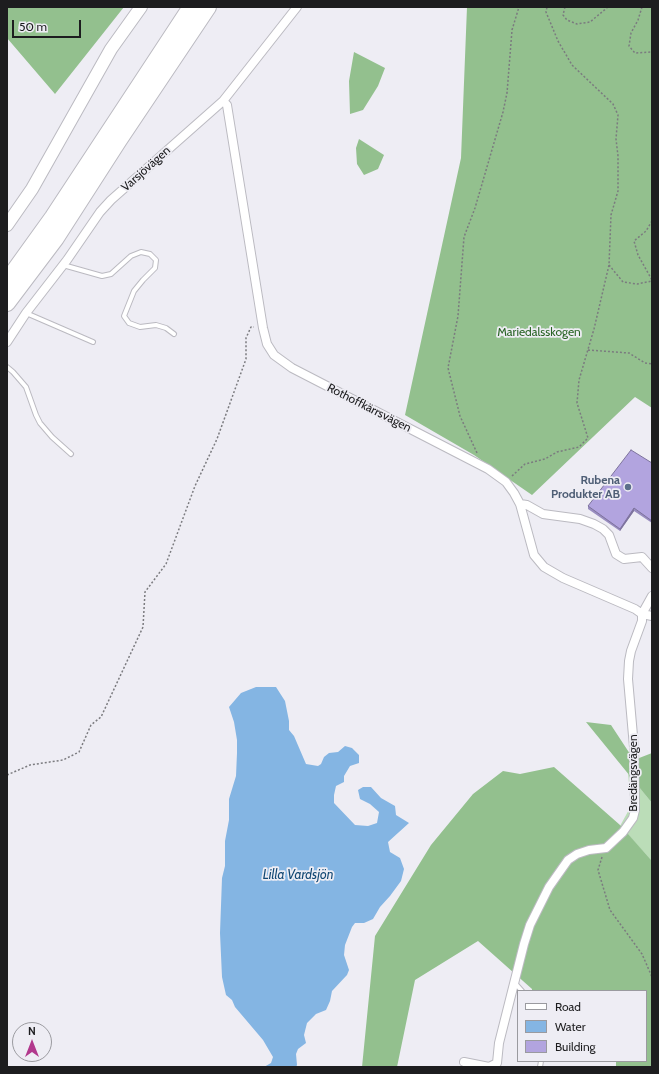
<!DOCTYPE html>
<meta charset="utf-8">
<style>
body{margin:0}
#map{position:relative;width:659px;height:1074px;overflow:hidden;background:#eeedf4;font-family:Cabin,sans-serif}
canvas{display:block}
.frame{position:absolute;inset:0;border:8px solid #1d1d1f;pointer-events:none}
.legend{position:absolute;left:517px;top:990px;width:130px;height:72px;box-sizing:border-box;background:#eeedf4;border:1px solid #9a9a9f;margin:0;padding:5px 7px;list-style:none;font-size:12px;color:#1d1d1f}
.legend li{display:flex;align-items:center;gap:8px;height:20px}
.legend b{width:20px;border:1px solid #9a9a9f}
.north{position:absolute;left:12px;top:1022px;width:40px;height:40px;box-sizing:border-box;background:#eeedf4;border:1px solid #9a9a9f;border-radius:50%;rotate:0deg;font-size:11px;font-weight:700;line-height:16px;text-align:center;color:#1d1d1f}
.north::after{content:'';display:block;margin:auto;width:14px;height:18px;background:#b2398d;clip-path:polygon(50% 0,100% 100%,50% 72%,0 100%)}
.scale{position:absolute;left:12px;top:20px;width:69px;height:18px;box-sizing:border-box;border:2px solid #1d1d1f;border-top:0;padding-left:5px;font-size:12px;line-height:14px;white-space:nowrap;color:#1d1d1f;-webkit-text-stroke:3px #eeedf4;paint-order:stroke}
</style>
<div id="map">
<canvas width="659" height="1074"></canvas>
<div class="frame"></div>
<ul class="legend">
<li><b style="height:5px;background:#fff"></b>Road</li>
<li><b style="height:11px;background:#84b5e3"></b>Water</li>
<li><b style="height:11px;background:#b2a4df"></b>Building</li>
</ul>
<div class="north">N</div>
<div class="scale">50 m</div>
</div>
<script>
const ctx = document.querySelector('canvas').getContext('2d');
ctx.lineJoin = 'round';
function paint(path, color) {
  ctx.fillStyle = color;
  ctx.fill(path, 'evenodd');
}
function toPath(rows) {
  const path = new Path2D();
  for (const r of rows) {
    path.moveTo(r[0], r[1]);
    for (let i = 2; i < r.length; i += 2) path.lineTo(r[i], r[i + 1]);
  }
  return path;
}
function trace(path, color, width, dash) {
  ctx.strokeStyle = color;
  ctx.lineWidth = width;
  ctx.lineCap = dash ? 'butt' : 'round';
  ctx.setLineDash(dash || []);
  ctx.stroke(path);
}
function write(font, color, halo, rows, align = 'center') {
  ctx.font = font + ' Cabin,sans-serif';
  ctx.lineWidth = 3.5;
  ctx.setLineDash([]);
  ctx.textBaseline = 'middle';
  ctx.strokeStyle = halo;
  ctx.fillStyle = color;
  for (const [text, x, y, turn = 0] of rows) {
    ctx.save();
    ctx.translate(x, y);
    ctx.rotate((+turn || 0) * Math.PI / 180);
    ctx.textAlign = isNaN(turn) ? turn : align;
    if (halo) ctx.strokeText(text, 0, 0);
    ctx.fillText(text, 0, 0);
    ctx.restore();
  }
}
paint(toPath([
 [628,773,652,803,652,861,620,826,631,806]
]), '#bbddb8');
paint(toPath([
 [7,7,124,7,55,94,7,38],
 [467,7,652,7,652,408,635,397,532,495,474,455,405,415,461,158],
 [354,52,385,68,378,86,363,110,350,114,349,81],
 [359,139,384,155,378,169,364,175,357,164,356,148],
 [586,722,611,725,634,760,652,753,652,803],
 [554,767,620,825,652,861,652,1067,616,1067,616,1061,646,1061,646,991,532,991,532,989,478,941,415,980,397,1067,362,1067,375,936,431,845,473,794,503,771,520,774]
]), '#93c08e');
paint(toPath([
 [256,687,276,687,285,701,289,721,289,730,294,736,306,764,318,766,321,764,324,757,329,753,338,752,345,746,352,748,359,755,359,763,350,766,344,776,344,782,336,786,334,795,334,803,355,825,368,826,377,823,379,812,370,804,360,799,358,790,363,787,371,787,381,798,395,806,396,815,409,823,388,842,390,852,400,858,404,869,401,881,390,896,380,907,373,919,364,923,355,923,352,927,345,945,344,955,349,970,347,975,332,991,330,1001,326,1010,316,1014,307,1023,304,1035,306,1043,298,1049,296,1054,297,1065,296,1067,264,1067,271,1063,273,1057,263,1040,235,1007,232,1000,226,995,222,977,220,933,222,878,225,866,225,841,229,820,229,799,236,776,237,753,237,740,234,722,229,707,241,693]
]), '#84b5e3');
const lane = toPath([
 [63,265,102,276,111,274,131,256,141,252,150,254,156,260,155,268,143,280,134,291,124,316,129,323,140,327,156,325,166,328,174,334],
 [26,313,93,342],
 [7,367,13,372,26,387,36,415,40,423,52,437,71,454],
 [514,982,522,991],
 [540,1067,541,1061]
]);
const street = toPath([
 [223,101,227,105,263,328,267,344,274,355,292,368,488,469,506,482,514,493,520,504,534,555,544,567,563,578,635,609,642,614,652,616],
 [7,342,26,313,67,260,100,212,111,200,223,101,297,7],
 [520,504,527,505,543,514,580,519,594,524,603,529,609,535,616,554,624,559,642,557,652,568],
 [464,1062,489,1067,497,1063,499,1043,524,944,530,925,549,887,568,860,577,854,589,850,606,848,623,832,633,818,635,810,634,747,628,679,629,661,631,651,642,621,642,614,652,596]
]);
const secondary = toPath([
 [7,225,32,189,111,49,141,7]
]);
const highway = toPath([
 [7,281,53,217,191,7],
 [7,303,56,238,119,140,208,7]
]);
trace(lane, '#bbbac1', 6);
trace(street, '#bbbac1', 10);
trace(secondary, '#bbbac1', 14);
trace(highway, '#bbbac1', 18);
trace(toPath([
 [565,7,563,15,567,20,577,24,590,22,608,7],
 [642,7,638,20,631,33,629,46,635,53,652,52],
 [652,221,646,231,634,241,638,255,652,280],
 [609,265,623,282,637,284,652,281],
 [588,350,629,353,645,363,652,364],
 [477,453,460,416,448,368,458,316,464,237,475,208,503,112,507,93,512,30,519,7],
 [512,476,525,464,545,459,557,452,579,447,588,438,577,403,579,380,594,329,609,265,611,215,618,191,618,156,616,139,618,115,613,104,572,65,558,41,546,12,547,7],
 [7,775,30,765,63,760,79,752,91,725,101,717,143,627,145,592,166,564,195,486,217,439,246,359,246,338,251,327,254,327],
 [602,857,598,870,610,910,642,954,652,977]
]), '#7b7b7f', 1.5, [2, 2]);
trace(lane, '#fff', 4);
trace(street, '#fff', 8);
trace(secondary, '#fff', 12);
trace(highway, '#fff', 16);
paint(toPath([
 [652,463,652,523,634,511,620,531,588,509,588,506]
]), '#998dc0');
paint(toPath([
 [634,508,634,511,620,531,620,529]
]), '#7d739c');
const building = toPath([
 [631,450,652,463,652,521,634,508,620,529,588,506,631,450]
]);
paint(building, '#b2a4df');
trace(building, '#7d739c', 1);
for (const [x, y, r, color] of [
 [628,487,4,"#5c6f8a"]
]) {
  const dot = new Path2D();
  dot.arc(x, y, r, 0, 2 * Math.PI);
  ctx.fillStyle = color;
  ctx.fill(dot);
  trace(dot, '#eeedf4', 1.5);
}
write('12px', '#1d1d1f', '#eeedf4', [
 ["Varsjövägen",146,169,-42],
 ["Rothoffkärrsvägen",369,408,27],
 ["Bredängsvägen",633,773,-90]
]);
write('12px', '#296425', '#eeedf4', [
 ["Mariedalsskogen",539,332]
]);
write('bold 12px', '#4e5e75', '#eeedf4', [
 ["Rubena",620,480],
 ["Produkter AB",620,494]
], 'right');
write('italic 13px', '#114773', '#eeedf4', [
 ["Lilla Vardsjön",298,875]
]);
</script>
